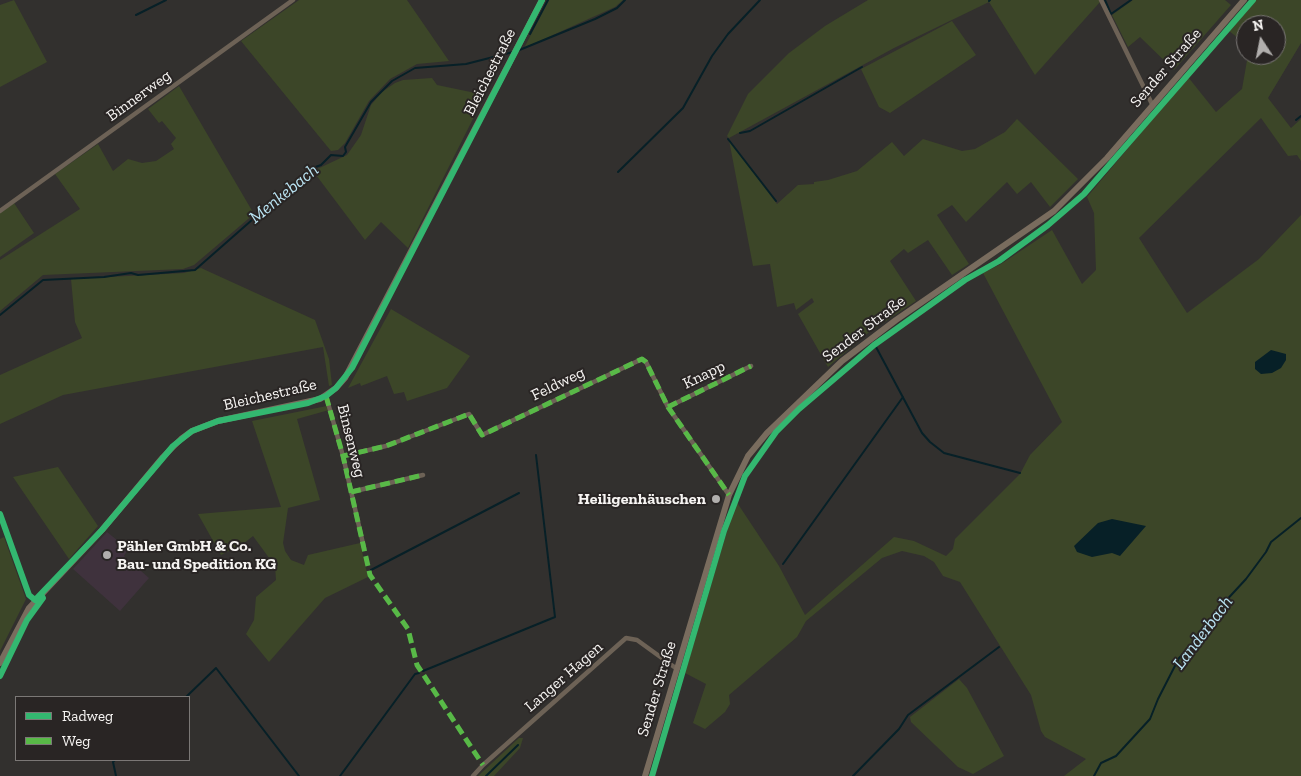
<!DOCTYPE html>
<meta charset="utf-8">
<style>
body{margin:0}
#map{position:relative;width:1301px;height:776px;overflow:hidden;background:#32302e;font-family:"Zilla Slab",serif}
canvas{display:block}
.legend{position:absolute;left:15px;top:696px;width:175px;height:65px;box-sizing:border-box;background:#292524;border:1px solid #7b7876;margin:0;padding:6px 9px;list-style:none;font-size:15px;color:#f6f4f2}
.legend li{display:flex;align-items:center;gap:10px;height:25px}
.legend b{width:25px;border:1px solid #7b7876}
.north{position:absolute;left:1236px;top:15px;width:50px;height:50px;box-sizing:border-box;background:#292524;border:1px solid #7b7876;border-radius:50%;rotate:349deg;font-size:14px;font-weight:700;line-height:20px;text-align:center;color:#f6f4f2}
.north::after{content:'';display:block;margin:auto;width:18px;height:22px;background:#b1afad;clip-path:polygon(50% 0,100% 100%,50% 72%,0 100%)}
</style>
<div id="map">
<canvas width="1301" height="776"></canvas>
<ul class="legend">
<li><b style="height:6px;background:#33b770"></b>Radweg</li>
<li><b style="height:6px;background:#58b947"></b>Weg</li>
</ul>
<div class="north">N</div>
</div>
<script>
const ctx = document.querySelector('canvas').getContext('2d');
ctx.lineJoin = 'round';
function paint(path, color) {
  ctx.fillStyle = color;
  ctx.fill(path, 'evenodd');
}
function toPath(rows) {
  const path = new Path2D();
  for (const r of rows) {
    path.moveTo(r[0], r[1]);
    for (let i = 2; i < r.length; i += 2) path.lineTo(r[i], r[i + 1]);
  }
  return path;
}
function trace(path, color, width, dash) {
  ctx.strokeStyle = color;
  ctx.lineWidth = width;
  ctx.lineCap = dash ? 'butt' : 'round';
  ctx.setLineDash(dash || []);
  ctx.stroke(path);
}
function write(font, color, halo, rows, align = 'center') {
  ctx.font = font + ' "Zilla Slab",serif';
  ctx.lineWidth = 4;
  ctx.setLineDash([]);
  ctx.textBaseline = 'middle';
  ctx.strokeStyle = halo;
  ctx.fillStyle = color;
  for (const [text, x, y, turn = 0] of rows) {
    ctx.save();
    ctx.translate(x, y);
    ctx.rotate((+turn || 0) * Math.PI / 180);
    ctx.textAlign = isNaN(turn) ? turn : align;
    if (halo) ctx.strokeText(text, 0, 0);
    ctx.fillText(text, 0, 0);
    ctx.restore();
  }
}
paint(toPath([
 [107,532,128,549,124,556,149,578,120,611,73,569]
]), '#3f323d');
paint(toPath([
 [14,0,47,62,0,87,0,5],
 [299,0,407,0,449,61,417,64,390,79,369,101,345,143,338,150,331,151,241,41],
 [549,0,623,0,615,7,524,48],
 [868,0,1100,0,1100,2,1035,75,989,2,894,48,729,138,727,136,748,94,789,53,825,26],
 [1133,0,1225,0,1231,5,1174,70,1140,37,1128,47,1112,15],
 [1256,0,1301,0,1301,43,1268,98,1291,128,1301,119,1301,161,1297,155,1288,156,1261,118,1139,238,1187,313,1259,259,1301,215,1301,776,1064,776,1086,759,1045,737,1041,731,1031,695,960,582,943,576,934,562,924,556,902,551,882,558,806,621,797,637,729,695,730,704,725,712,705,729,693,723,706,684,685,673,736,501,779,566,805,615,894,537,914,541,946,556,953,549,955,539,1020,474,1030,455,1062,422,983,273,1001,264,1052,230,1082,284,1096,270,1094,213,1087,197,1188,77,1216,112,1242,89,1248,55,1276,55,1276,25,1246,25,1246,44,1229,31],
 [952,21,976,55,890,113,879,107,861,69],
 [432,78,437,85,485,95,408,248,381,222,365,240,313,171,347,155,361,135,371,105,382,92,395,83,403,80],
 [179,86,254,214,194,265,183,269,43,275,0,311,0,260,80,209,55,174,98,144,113,171,128,159,142,163,156,161,174,149,171,144,176,138,162,121,159,123,148,109],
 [1017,119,1078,179,1050,207,1031,182,1017,194,1007,182,966,222,952,205,937,215,969,264,952,275,928,240,908,253,904,249,890,261,916,301,868,333,828,367,798,314,814,302,812,298,796,310,794,303,777,307,770,264,753,266,729,140,777,204,798,185,814,184,814,182,828,180,857,171,892,142,904,156,923,139,962,151,975,149,1005,132],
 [14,203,34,233,0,257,0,213],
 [201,268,315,320,329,359,332,385,329,386,323,347,63,395,0,424,0,375,82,338,75,322,71,279,184,273],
 [391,309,470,356,447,388,407,401,404,392,394,394,387,376,361,386,360,383,348,388],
 [327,406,329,410,297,419,320,500,288,508,283,543,285,551,291,560,304,565,308,555,360,543,368,577,325,598,269,662,246,634,254,620,256,597,276,580,275,566,253,536,243,544,221,555,198,514,281,507,252,421],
 [58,467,98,526,69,559,13,477],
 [4,537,26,599,0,651,0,539],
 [959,679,967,688,1004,756,973,774,958,767,911,722,910,717],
 [519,738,523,738,520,748,494,776,478,776]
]), '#3c4628');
paint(toPath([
 [1271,350,1286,354,1286,360,1281,368,1272,373,1261,374,1255,369,1255,362],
 [1112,519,1146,526,1120,556,1112,553,1092,557,1077,552,1074,546,1098,523]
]), '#072027');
trace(toPath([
 [1105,0,1111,14,1131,0],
 [989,1,990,0],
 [136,15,166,0],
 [530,34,548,0],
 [517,51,595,19,617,8,625,0],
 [1296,120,1301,116],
 [740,133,750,131,862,67],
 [728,139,776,201],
 [618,172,683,108,712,56,728,34,760,0],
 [0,315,43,280,104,277,131,273,138,275,195,270,310,169,321,165,331,155,343,156,346,152,345,147,371,102,392,81,415,68,466,64,513,52],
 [876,347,922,433,930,442,944,453,1020,473],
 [783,564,903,397],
 [371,570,519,493],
 [423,671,555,617,536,455],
 [186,697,216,668,299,776],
 [115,760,113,762,116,776],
 [340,776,415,674,419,673],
 [486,776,518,745],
 [853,776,899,729,908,715,999,647],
 [1094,776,1101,763,1116,756,1150,719,1158,699,1179,658,1200,638,1222,605,1246,579,1266,552,1271,542,1301,518]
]), '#072027', 2);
trace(toPath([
 [1101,0,1152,104],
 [0,211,293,0],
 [326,396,343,456,364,548],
 [668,407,751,366],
 [343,456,386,446,469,414,482,435,642,359,646,362,668,407,729,495],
 [351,492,423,475],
 [0,514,29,595,35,600],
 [473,776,483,765,626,638,637,640,677,669]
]), '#6d6256', 4.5);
trace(toPath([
 [0,663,29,608,102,530,163,457,181,439,192,431,218,421,320,399,336,388,345,378,542,0],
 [645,776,729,495,748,456,767,433,842,361,896,320,1054,211,1107,158,1244,0]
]), '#796c5e', 6);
trace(toPath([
 [326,396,343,456,370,575,408,629,417,665,483,765],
 [668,407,751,366],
 [343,456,386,446,469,414,482,435,642,359,646,362,668,407,729,495],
 [351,492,423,475]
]), '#58b947', 5, [10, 5]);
trace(toPath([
 [0,514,29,595,35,600,102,530,173,446,192,431,218,421,308,403,326,396,336,388,352,368,542,0],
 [0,676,27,620,43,598,42,596],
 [652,776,724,531,745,476,776,432,799,409,874,345,965,280,999,261,1048,225,1084,194,1253,0]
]), '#33b770', 6);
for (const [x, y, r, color] of [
 [716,499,5,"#b1afad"],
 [107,555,5,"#b1afad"]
]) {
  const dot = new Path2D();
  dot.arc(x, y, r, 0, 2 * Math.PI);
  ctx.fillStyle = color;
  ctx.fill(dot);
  trace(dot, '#292524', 2);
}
write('16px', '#f6f4f2', '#292524', [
 ["Sender Straße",1166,68,-49],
 ["Bleichestraße",490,72,-63],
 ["Binnerweg",139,96,-36],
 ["Sender Straße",864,329,-37],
 ["Knapp",704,375,-26],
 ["Feldweg",558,384,-26],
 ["Bleichestraße",270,395,-13],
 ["Binsenweg",351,441,76],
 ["Langer Hagen",564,677,-41],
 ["Sender Straße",657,689,-73]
]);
write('bold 16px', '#f6f4f2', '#292524', [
 ["Heiligenhäuschen",706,499],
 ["Pähler GmbH & Co.",117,546,"left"],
 ["Bau- und Spedition KG",117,564,"left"]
], 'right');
write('italic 18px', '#bbe5f4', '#292524', [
 ["Menkebach",284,194,-39],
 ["Landerbach",1203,633,-53]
]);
</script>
